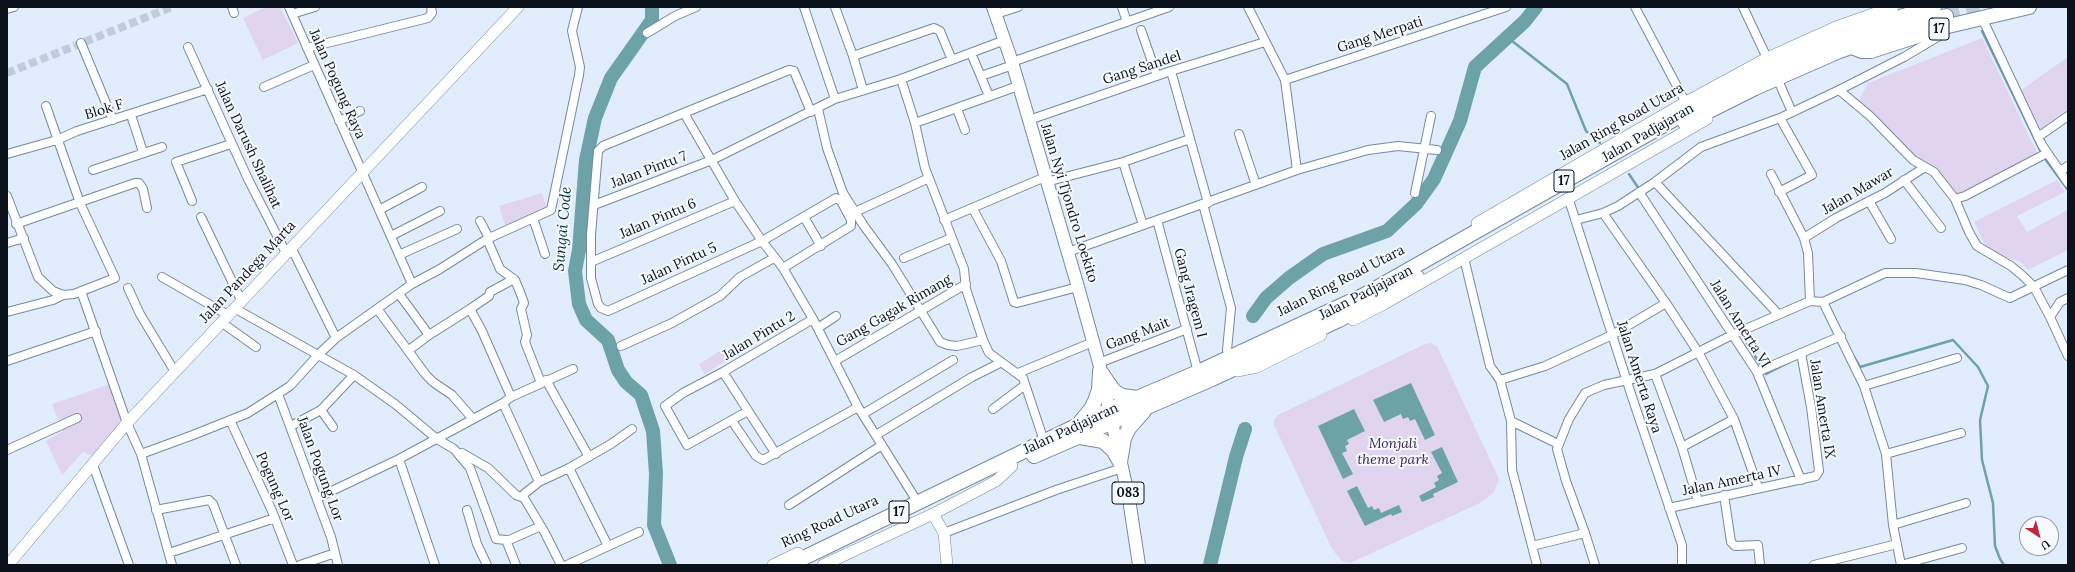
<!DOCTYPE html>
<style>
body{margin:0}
#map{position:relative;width:2075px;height:572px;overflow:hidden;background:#e1edfd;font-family:Lora,serif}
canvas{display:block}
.frame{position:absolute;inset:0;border:8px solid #0c121b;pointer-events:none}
.north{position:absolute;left:2019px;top:516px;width:40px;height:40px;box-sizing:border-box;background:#f6faff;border:1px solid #989da4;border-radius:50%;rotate:144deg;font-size:11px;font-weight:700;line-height:16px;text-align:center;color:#0c121b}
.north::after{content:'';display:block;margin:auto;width:14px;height:18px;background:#bb2a3a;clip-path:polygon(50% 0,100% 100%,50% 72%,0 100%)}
</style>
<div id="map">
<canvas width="2075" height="572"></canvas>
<div class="frame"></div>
<div class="north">U</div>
</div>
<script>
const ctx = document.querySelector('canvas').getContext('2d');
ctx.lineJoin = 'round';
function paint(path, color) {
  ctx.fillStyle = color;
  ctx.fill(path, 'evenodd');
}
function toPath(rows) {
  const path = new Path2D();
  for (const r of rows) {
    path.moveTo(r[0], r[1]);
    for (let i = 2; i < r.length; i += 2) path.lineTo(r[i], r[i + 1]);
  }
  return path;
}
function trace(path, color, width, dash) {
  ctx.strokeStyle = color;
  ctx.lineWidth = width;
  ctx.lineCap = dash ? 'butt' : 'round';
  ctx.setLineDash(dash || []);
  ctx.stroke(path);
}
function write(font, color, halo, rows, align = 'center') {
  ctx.font = font + ' Lora,serif';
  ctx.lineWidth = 4;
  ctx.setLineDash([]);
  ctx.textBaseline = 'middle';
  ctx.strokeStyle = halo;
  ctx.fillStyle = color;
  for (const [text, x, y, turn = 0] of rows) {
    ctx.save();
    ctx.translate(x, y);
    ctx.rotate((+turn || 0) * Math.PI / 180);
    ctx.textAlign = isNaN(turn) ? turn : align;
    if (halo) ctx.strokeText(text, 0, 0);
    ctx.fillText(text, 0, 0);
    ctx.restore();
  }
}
paint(toPath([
 [266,7,280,7,298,43,263,60,243,18],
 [1982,38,2038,155,1956,196,1859,101,1868,83],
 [2068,57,2068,109,2041,129,2021,90],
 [2057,180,2065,192,2017,216,2027,232,2068,210,2068,250,2028,270,2021,262,2005,257,1986,247,1974,222],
 [542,193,547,209,505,225,499,206],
 [1431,343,1437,346,1499,479,1494,492,1482,502,1350,563,1342,561,1332,549,1274,425,1274,420,1278,415,1425,344],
 [720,351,727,360,705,374,699,364],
 [110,384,123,419,92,456,83,452,62,475,46,441,63,431,52,404]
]), '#e0d4ee');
paint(toPath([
 [1411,383,1435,435,1425,440,1415,419,1410,421,1408,417,1403,419,1401,414,1384,422,1373,400],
 [1354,409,1365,431,1347,440,1349,444,1345,446,1347,451,1342,453,1353,474,1343,479,1318,426],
 [1442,447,1458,482,1433,494,1434,497,1422,502,1419,496,1436,487,1434,483,1439,480,1437,476,1442,473,1431,452],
 [1357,486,1368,508,1372,506,1374,510,1379,508,1381,513,1399,505,1402,512,1392,516,1391,514,1365,526,1347,491]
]), '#6ca2a8');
trace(toPath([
 [1982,31,2040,150],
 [1507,37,1567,84,1586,131,1600,143],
 [2046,160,2068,190],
 [1629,174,1639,189],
 [1745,340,1766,374,1790,362],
 [1854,357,1860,367,1953,340,1978,367,1988,386,1980,420,1982,460,1993,503,1995,546,2000,559,2004,565]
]), '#6ca2a8', 2.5);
trace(toPath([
 [652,7,652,20,611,78,595,118,586,160,579,250,575,271,579,304,586,320,608,340,618,370,626,382,641,395,653,431,656,474,654,525,670,565],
 [1253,316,1266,298,1289,278,1323,254,1387,231,1416,204,1434,179,1460,121,1475,67,1525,21,1536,7],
 [1210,565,1236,457,1245,429]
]), '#6ca2a8', 14);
trace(toPath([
 [7,73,172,7]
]), '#c1ccdb', 8, [8, 4]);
trace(toPath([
 [1946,16,1979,7]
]), '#c1ccdb', 14, [14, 7]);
const street = toPath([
 [232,7,234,13],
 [289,7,412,284],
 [804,7,835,99],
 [835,7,853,56],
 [1122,7,1127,22],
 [1248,7,1285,80,1297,170],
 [1635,7,1688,107],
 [1743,7,1767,58],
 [7,9,14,7],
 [292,14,315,7],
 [996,14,1018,7],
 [1982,18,2042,145,2068,183],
 [1141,30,1157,76],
 [647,33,675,16,696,7],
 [81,43,113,120],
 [188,47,248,179,286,253],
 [307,48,428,18,432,13,431,7],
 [971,53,989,96],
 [1012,62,1169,7],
 [1171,71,1208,203],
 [981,76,1013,65],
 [1777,78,1792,112],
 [901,79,915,123,925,168,964,269,966,289,983,340,989,353,1023,378,1044,441],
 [1285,80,1506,7],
 [264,87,314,65],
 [863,90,853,56,934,28,940,31,952,60],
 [1839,90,1904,57,1941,35,1946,29],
 [818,109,827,148,843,193,864,226,892,264,940,342,948,345,957,346,983,340],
 [957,109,965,130],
 [684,113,735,201,762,241,783,268,813,319,858,407,915,498],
 [131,115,143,152],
 [1029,120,1171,71,1265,42],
 [339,121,360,111],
 [915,123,1018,86],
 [1239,134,1256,185],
 [2038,137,2068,116],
 [7,154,57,140,77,131,208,89],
 [93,170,162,147],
 [2060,171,2068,166],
 [1771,174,1804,238,1808,253,1810,301,1823,302,1864,386,1886,454,1893,525,1901,565],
 [1904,180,1941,228],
 [1046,182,1123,162],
 [1655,182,1778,314],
 [1639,192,1757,372,1801,480],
 [1779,192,1812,175,1780,118],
 [1415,193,1431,116],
 [7,196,38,277,53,291,63,295,74,294,115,278,80,203,46,106],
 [1568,197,1631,394,1682,545,1682,565],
 [1955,199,1969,232,1977,246,2011,266,2023,276,2034,287,2050,317],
 [192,201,176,162,231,144],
 [1869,201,1891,239],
 [1203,204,1231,308,1227,350,1229,355],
 [594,205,712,160,835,99,901,79,1005,40],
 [973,209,1001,261,1014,302,1017,303,1078,287],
 [379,210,422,187],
 [855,212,929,178],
 [1603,213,1666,303,1698,352,1734,419,1758,487],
 [201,217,241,300],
 [804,217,821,246],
 [533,218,545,254],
 [944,220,1045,177],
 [1157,220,1198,372],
 [1576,220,1603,213,1618,206,1655,182,1701,147,1780,118,1839,90,1870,116,1913,160,1934,172,1955,199,1965,196,2047,153],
 [480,221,489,238],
 [16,224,135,183,139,183,143,189,147,208],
 [1143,225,1123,162,1190,139],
 [391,236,440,211],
 [1804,238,1836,218,1885,193,1925,167],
 [487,239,500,269,515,280,520,292,524,303,521,309,527,335,525,342,541,383],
 [7,243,24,238],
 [291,247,336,338],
 [1068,252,1297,170,1368,150,1398,146,1437,150],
 [399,255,457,229],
 [904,258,951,238],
 [1464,258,1490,366,1500,380,1545,366,1612,335,1666,303],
 [591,262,735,201],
 [783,268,851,226,851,220,841,201,836,198,762,241,608,311,601,308,598,304,591,278,591,235,598,151,603,146,789,70,794,71,811,112],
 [162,277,228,315],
 [128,288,140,314,175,372],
 [81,291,127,423,141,454,172,565],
 [399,294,429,335,470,309,482,331,511,397,503,403,539,482],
 [2068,298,2060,302,2050,317,2068,356],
 [1823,302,1885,273,1916,273,1965,280,1981,285,2010,298,2068,270],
 [234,308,354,375,395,404,437,439,454,449,470,468,496,539,506,540,516,565],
 [470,309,489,296,490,292,514,279],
 [378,310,426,375,433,382,452,395,473,419],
 [7,312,53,300,63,295],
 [221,322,256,347],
 [818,328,836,316],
 [621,346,672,323,720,296,740,277,774,258],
 [409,350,429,335],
 [7,361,96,331],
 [835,361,966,284],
 [1099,363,1187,329],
 [723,372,776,454],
 [1757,372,1841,336],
 [1018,373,1093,342],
 [1655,374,1682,447,1698,501],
 [546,380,589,457],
 [1500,380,1511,421,1558,444],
 [1864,386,1957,358],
 [278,394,331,537,338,565],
 [511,397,573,369],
 [993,409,1025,385],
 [321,410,333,427],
 [748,411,687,445,665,406,683,393,723,372,813,319],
 [863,414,953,360],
 [230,420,272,511,293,565],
 [732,421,756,456,763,460,858,407],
 [1511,421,1512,470,1537,565],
 [291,426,321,410,354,375],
 [876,435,972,377,1000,363],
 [1682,447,1734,419],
 [7,450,77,418],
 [462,453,488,468,516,495,524,498],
 [141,454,193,435,248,413,290,386,319,354,336,338,412,284,440,269,487,239,551,210,579,75,580,67,572,31,578,7],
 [1886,454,1961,433],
 [399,459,435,565],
 [93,465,129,565],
 [569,468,608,546],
 [1724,495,1731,542,1735,546,1758,545,1760,565],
 [317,498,399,459,503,403],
 [789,505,882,445],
 [1669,508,1816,476,1819,471,1811,407,1801,353],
 [156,510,209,500,213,504,236,565],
 [467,510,477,544,487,565],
 [1893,525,1966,503],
 [944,533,1056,490,1122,468],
 [1585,533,1595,565],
 [507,541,541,526],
 [1532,546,1585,533,1566,481,1557,449,1569,419,1585,393,1604,385,1655,374,1732,335,1810,301],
 [169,553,275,518],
 [300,565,335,553],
 [561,565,545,533,524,498,524,494,539,482,569,468,611,444,632,429],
 [567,565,639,532],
 [1814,565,1897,544],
 [1901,565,1962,548]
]);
const secondary = toPath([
 [1477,223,1686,102,1767,58,1836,27,1893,7],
 [1353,320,1384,304,1707,119],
 [1237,371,1257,367,1321,335],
 [933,514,944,533,947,565],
 [8,565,127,423,518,7],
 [773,565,798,553],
 [823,565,933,514,996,481,1012,466]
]);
const primary = toPath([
 [993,7,1012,62,1078,287,1099,363,1129,499,1139,565]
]);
const highway = toPath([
 [1852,47,1862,51,1871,51,1948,26,2029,7],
 [1685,123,1755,88,1837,52,1908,27,1946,16],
 [1100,371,1114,391,1122,396,1138,398],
 [1081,421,1091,409,1095,401,1099,390,1100,371],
 [1080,437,1103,441,1113,450,1120,462],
 [1034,456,1212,379,1339,320,1417,277],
 [1120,462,1124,438,1129,428,1144,411],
 [789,565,1109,410,1198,372,1364,295,1738,83,1839,38,1880,23,1934,7]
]);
trace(street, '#7688a0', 10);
trace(secondary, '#7688a0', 12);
trace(primary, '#7688a0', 14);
trace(highway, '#7688a0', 16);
trace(street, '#fff', 8);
trace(secondary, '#fff', 11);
trace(primary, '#fff', 12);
trace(highway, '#fff', 14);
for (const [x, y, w] of [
 [1939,29,20],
 [1564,181,20],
 [1128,493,32],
 [899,512,20]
]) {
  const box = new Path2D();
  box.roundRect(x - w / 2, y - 11, w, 22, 3);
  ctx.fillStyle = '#f6faff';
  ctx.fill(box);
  trace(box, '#0c121b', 1);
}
write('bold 13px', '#0c121b', null, [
 ["17",1939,29],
 ["17",1564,181],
 ["083",1128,493],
 ["17",899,512]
]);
write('14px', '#0c121b', '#f6faff', [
 ["Gang Merpati",1380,35,-18],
 ["Gang Sandel",1142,68,-18],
 ["Jalan Pogung Raya",337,84,66],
 ["Blok F",104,110,-17],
 ["Jalan Ring Road Utara",1622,122,-30],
 ["Jalan Padjajaran",1648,133,-30],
 ["Jalan Darush Shalihat",248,145,65],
 ["Jalan Pintu 7",649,170,-21],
 ["Jalan Mawar",1858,191,-30],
 ["Jalan Nyi Tjondro Loekito",1069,203,73],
 ["Jalan Pintu 6",658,219,-23],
 ["Jalan Pintu 5",679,264,-25],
 ["Jalan Pandega Marta",248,272,-47],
 ["Jalan Ring Road Utara",1341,281,-27],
 ["Gang Jragem I",1190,293,75],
 ["Jalan Padjajaran",1366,293,-27],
 ["Gang Gagak Rimang",894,311,-30],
 ["Jalan Amerta VI",1740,324,58],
 ["Gang Mait",1138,334,-21],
 ["Jalan Pintu 2",759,336,-31],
 ["Jalan Amerta Raya",1639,377,72],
 ["Jalan Amerta IX",1822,409,81],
 ["Jalan Padjajaran",1071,429,-25],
 ["Jalan Pogung Lor",320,469,70],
 ["Jalan Amerta IV",1732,481,-12],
 ["Pogung Lor",275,487,66],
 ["Ring Road Utara",830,522,-25]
]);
write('italic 14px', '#3d2455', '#f6faff', [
 ["Monjali",1393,444],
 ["theme park",1393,460]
]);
write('italic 15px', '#00353a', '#f6faff', [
 ["Sungai Code",563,229,-85]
]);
</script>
